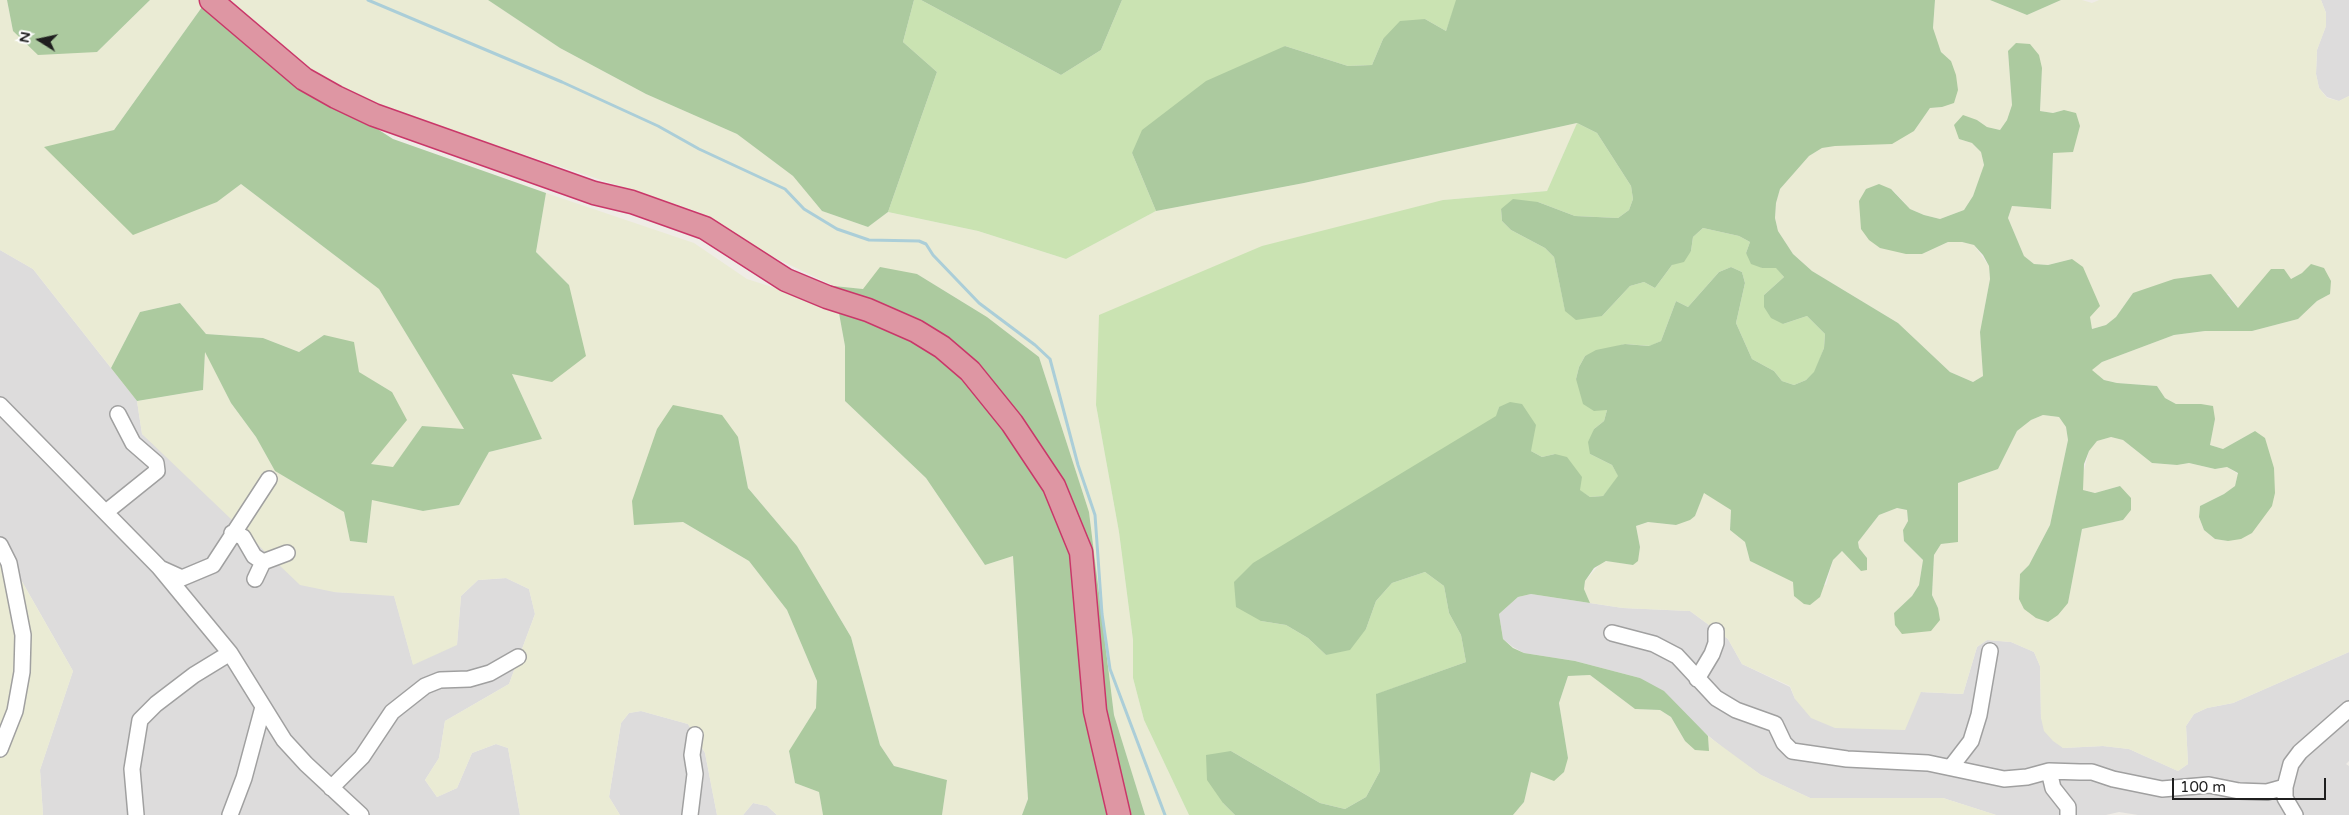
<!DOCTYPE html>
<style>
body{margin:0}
#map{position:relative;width:2349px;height:815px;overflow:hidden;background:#efece6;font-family:"Varela Round",sans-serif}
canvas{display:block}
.north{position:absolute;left:15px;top:15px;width:50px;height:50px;-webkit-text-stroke:4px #fff;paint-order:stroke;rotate:280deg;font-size:14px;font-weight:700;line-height:20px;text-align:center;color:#1f1f1f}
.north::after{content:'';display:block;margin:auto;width:18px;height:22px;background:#1f1f1f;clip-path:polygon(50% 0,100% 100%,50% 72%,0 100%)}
.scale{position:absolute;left:2172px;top:778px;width:154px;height:22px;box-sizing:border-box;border:2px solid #1f1f1f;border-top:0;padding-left:6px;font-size:15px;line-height:18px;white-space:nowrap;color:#1f1f1f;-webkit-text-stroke:4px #fff;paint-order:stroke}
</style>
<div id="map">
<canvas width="2349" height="815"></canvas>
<div class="north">N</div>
<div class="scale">100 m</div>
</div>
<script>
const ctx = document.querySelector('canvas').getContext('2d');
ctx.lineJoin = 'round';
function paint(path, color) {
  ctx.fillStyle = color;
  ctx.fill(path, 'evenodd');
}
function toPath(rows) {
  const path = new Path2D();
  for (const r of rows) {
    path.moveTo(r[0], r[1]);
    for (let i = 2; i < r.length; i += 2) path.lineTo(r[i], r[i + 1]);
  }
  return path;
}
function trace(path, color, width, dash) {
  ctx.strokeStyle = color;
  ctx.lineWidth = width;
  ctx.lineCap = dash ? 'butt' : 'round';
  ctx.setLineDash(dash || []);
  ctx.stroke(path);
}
paint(toPath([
 [2321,0,2349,0,2349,96,2339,101,2327,97,2319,88,2316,74,2317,50,2326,26,2326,13],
 [0,250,33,269,137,401,142,434,334,592,394,595,413,664,457,644,461,596,478,580,506,578,529,589,535,614,509,684,445,721,439,758,425,780,437,797,457,788,472,753,496,744,508,748,520,815,43,815,40,770,73,671,0,543],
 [1531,594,1623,608,1690,611,1728,639,1742,664,1790,687,1795,699,1921,692,1963,694,1977,647,1987,640,2011,642,2034,652,2040,666,2041,718,2063,748,2103,746,2129,749,2178,771,2188,764,2186,726,2194,714,2207,708,2233,703,2349,652,2349,761,2346,764,2349,766,2349,815,2138,815,2119,812,2106,815,1996,815,1943,798,1810,798,1761,775,1730,754,1640,678,1575,661,1524,653,1513,647,1503,639,1499,614,1518,597],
 [641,711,688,724,705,753,717,815,620,815,609,797,621,723,629,713],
 [753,803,767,806,777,815,743,815]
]), '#dddcdc');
paint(toPath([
 [0,0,7,0,13,31,97,52,150,0,207,0,114,130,45,148,217,202,241,184,379,289,465,430,422,426,393,468,371,464,392,392,358,372,324,335,299,352,263,338,206,334,180,303,140,312,111,368,33,269,0,250],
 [211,0,488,0,560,48,646,94,737,134,793,176,822,211,868,227,888,212,978,231,1066,259,1156,211,1304,183,1577,123,1547,191,1443,200,1096,405,1119,532,1133,640,1133,678,1144,720,1189,815,1145,815,1114,715,1089,512,1039,357,987,317,917,274,863,289,834,286,742,242,699,212,339,94],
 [1935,0,1990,0,2027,15,2061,0,2082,0,2092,3,2099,0,2321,0,2326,13,2326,26,2317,50,2316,74,2319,88,2327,98,2339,101,2349,96,2349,652,2233,703,2207,708,2194,714,2186,726,2188,764,2178,771,2129,749,2103,746,2063,748,2053,741,2044,731,2041,718,2040,666,2034,652,2011,642,1987,640,1977,647,1963,694,1921,692,1905,730,1835,728,1811,718,1795,699,1790,686,1742,664,1728,639,1690,611,1623,608,1590,603,1584,589,1585,581,1600,564,1607,561,1633,565,1640,547,1636,526,1648,522,1676,525,1695,516,1704,492,1731,510,1730,530,1745,542,1750,561,1794,582,1826,585,1833,560,1842,551,1861,571,1867,558,1859,548,1858,542,1879,515,1897,508,1907,510,1908,521,1903,530,1904,541,1923,560,1919,585,1912,596,1894,613,1938,608,1932,595,1934,555,1941,544,1958,541,1958,483,1998,469,2017,431,2031,420,2043,415,2059,417,2066,427,2068,440,2050,525,2029,565,2020,574,2068,603,2082,529,2123,520,2120,486,2095,493,2083,490,2082,478,2089,451,2097,441,2111,437,2123,440,2152,463,2177,465,2189,463,2215,469,2227,467,2238,474,2235,486,2224,494,2200,506,2199,517,2204,530,2215,539,2228,541,2255,431,2223,449,2210,445,2215,419,2201,404,2176,404,2165,398,2157,386,2117,383,2104,380,2091,370,2102,362,2174,335,2205,331,2252,331,2298,319,2317,301,2330,294,2302,273,2238,308,2229,294,2133,293,2116,317,2106,325,2092,329,2072,259,2048,265,2034,264,2024,256,2008,218,2012,206,2051,209,2053,153,2064,110,2053,113,2040,111,2042,68,2008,51,2012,105,2007,120,2000,130,1987,127,1977,120,1959,139,1972,143,1981,152,1984,166,1973,196,1964,210,1940,219,1924,215,1910,209,1892,189,1922,254,1948,242,1962,242,1974,245,1989,266,1990,279,1980,332,1983,376,1973,382,1950,372,1898,323,1812,271,1793,254,1778,231,1775,218,1776,203,1780,189,1809,156,1822,148,1914,131,1930,108,1942,107,1951,61,1941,52,1936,40,1933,28],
 [546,193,694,243,747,279,838,308,845,346,845,401,926,478,985,565,1013,556,1028,799,1022,815,942,815,947,780,894,766,880,745,851,637,797,546,748,488,738,437,634,525,683,522,749,561,787,610,817,681,816,708,789,752,795,783,819,792,823,815,777,815,767,806,753,803,743,815,717,815,705,753,688,724,641,711,629,713,621,723,609,797,620,815,520,815,508,748,496,744,472,753,457,788,437,797,425,780,439,758,445,721,509,684,535,614,529,589,506,578,478,580,461,596,457,645,413,665,394,596,334,592,300,585,142,434,137,401,203,390,205,351,231,403,256,437,275,471,344,512,350,541,367,543,372,499,423,511,459,505,489,452,542,439,512,374,569,285,536,252],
 [0,543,73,671,40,770,43,815,0,815],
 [1590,675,1635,709,1660,710,1671,717,1685,741,1709,751,1708,736,1761,775,1810,798,1943,798,1996,815,1513,815,1524,802,1531,772,1568,758,1559,703,1568,676]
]), '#eaebd4');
paint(toPath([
 [914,0,921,0,1061,75,1101,50,1122,0,1456,0,1456,3,1446,31,1425,19,1383,39,1372,65,1348,66,1285,46,1132,153,1156,211,1066,259,978,231,888,212,937,72,903,42],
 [1577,123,1597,133,1631,186,1633,199,1629,210,1618,218,1575,216,1538,202,1501,209,1502,221,1511,230,1545,248,1554,257,1565,310,1602,316,1630,286,1644,282,1655,288,1672,265,1691,251,1693,237,1703,228,1739,236,1750,242,1746,253,1762,268,1776,267,1784,277,1764,295,1783,324,1807,316,1825,334,1824,348,1815,372,1806,380,1794,385,1782,381,1774,371,1752,359,1736,323,1745,283,1742,272,1731,267,1719,272,1688,307,1676,301,1661,341,1650,346,1625,344,1585,356,1579,367,1576,379,1607,410,1604,421,1594,429,1590,454,1612,465,1619,477,1603,496,1590,497,1579,490,1555,454,1542,457,1531,451,1499,407,1497,416,1261,621,1286,625,1308,638,1326,655,1366,629,1376,601,1392,583,1425,572,1444,586,1449,613,1461,635,1466,662,1377,694,1380,771,1366,797,1345,809,1320,803,1231,751,1223,803,1235,815,1189,815,1144,720,1133,678,1133,640,1119,532,1096,405,1099,315,1262,246,1443,200,1547,191]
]), '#cae3b2');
paint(toPath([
 [7,0,150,0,97,52,38,55,13,31],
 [207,0,302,81,393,139,546,193,536,252,569,285,586,356,552,382,512,374,542,439,489,452,459,505,423,511,372,500,367,543,350,541,344,512,275,471,256,437,231,403,205,352,203,390,137,401,111,368,140,312,180,303,206,334,263,338,299,352,324,335,354,342,359,372,392,392,407,420,371,464,393,467,422,426,464,429,379,289,241,184,217,202,133,235,44,147,114,130],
 [488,0,914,0,903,42,937,72,888,212,868,227,822,211,793,176,737,134,646,94,560,48],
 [921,0,1122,0,1101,50,1061,75],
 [1456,0,1935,0,1933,28,1941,52,1951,61,1956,75,1958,90,1954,103,1942,107,1930,108,1914,131,1892,144,1835,146,1822,148,1809,156,1780,189,1776,203,1775,218,1778,231,1793,254,1812,271,1898,323,1950,372,1973,382,1983,376,1980,332,1990,279,1989,266,1983,255,1974,245,1962,242,1948,242,1922,254,1906,254,1880,248,1869,240,1861,229,1859,201,1866,189,1879,184,1891,189,1910,209,1924,215,1940,219,1964,210,1973,196,1984,165,1981,152,1972,143,1959,139,1954,125,1963,115,1977,120,1987,127,2000,130,2007,120,2012,105,2008,51,2016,43,2030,44,2039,55,2042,68,2040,111,2053,113,2064,110,2076,113,2080,126,2073,152,2053,153,2051,209,2012,206,2008,218,2024,256,2034,264,2048,265,2072,259,2083,267,2100,306,2090,317,2092,329,2106,325,2116,317,2133,293,2174,279,2211,274,2238,308,2271,269,2284,269,2291,279,2302,273,2311,264,2324,268,2331,281,2330,294,2317,301,2298,319,2252,331,2205,331,2174,335,2102,362,2092,370,2104,380,2117,383,2157,386,2165,398,2176,404,2201,404,2213,406,2215,419,2210,445,2223,449,2255,431,2265,438,2274,468,2275,493,2272,506,2252,533,2241,539,2228,541,2215,539,2204,530,2199,517,2200,506,2224,494,2235,486,2238,473,2227,467,2215,469,2189,463,2177,465,2152,463,2123,440,2111,437,2097,441,2089,451,2084,464,2083,490,2095,493,2120,486,2131,498,2131,510,2123,520,2082,529,2068,603,2058,615,2048,622,2036,618,2024,609,2019,599,2020,574,2029,565,2050,525,2068,440,2066,427,2059,417,2043,415,2031,420,2017,431,1998,469,1958,483,1958,542,1941,544,1934,555,1932,595,1938,608,1940,620,1931,631,1902,634,1895,625,1894,613,1912,596,1919,585,1923,560,1904,541,1903,530,1908,521,1907,510,1897,508,1879,515,1858,542,1859,548,1867,558,1867,570,1861,571,1842,551,1833,560,1820,597,1810,605,1804,604,1794,596,1793,582,1750,561,1745,542,1730,530,1731,510,1704,493,1695,516,1690,520,1676,525,1648,522,1636,526,1640,547,1638,561,1633,565,1606,561,1594,568,1585,581,1584,589,1590,603,1531,594,1518,597,1499,614,1503,639,1513,648,1524,653,1575,661,1640,678,1664,691,1708,736,1709,751,1695,750,1685,741,1671,717,1660,710,1635,709,1590,675,1568,676,1559,703,1568,758,1564,772,1554,781,1531,772,1524,802,1513,815,1235,815,1223,803,1207,780,1206,755,1231,751,1320,803,1345,809,1366,797,1380,771,1376,694,1466,662,1461,635,1449,613,1444,586,1425,572,1392,583,1376,601,1366,629,1350,650,1326,655,1308,638,1286,625,1261,621,1236,607,1234,582,1253,563,1496,416,1499,407,1510,402,1522,404,1536,425,1531,451,1542,457,1555,454,1567,457,1582,477,1580,490,1590,497,1603,496,1618,476,1612,465,1590,454,1588,442,1594,429,1604,421,1607,410,1594,411,1583,404,1576,379,1579,367,1585,356,1596,350,1625,344,1649,346,1661,341,1676,301,1688,307,1719,272,1731,267,1742,272,1745,283,1736,323,1752,359,1774,371,1782,381,1794,385,1806,380,1814,372,1824,348,1825,334,1807,316,1783,324,1771,318,1764,307,1764,295,1784,277,1776,268,1762,268,1751,264,1746,253,1750,242,1739,236,1703,228,1693,237,1691,251,1684,262,1672,265,1655,288,1644,282,1630,286,1602,316,1576,320,1565,311,1554,257,1545,248,1511,230,1502,221,1501,209,1513,199,1538,202,1575,216,1618,218,1629,210,1633,199,1631,186,1597,133,1577,123,1304,183,1156,211,1132,153,1142,130,1206,81,1285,46,1348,66,1372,65,1383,39,1400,21,1425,19,1446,31],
 [1990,0,2061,0,2027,15],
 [880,267,917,274,987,317,1039,357,1089,512,1114,715,1145,815,1022,815,1028,799,1013,556,985,565,926,478,845,401,845,346,834,286,863,289],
 [673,405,722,415,738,437,748,488,797,546,851,637,880,745,894,766,947,780,942,815,823,815,819,792,795,783,789,751,816,708,817,681,787,610,749,561,683,522,634,525,632,501,657,429]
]), '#acca9f');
trace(toPath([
 [368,0,562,82,658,126,699,149,785,189,804,209,837,229,869,240,919,241,926,244,933,255,979,303,1035,345,1050,359,1078,465,1095,515,1102,614,1110,669,1165,815]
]), '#abced8', 3);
const minor = toPath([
 [0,405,159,567,230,653,284,740,306,764,361,815],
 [106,512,157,471,156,463,133,443,118,414],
 [232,533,243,537,254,556,263,562,255,579],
 [0,545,9,563,23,635,22,672,15,711,0,749],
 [263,562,287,553],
 [162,569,182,578,213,565,269,479],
 [1612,633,1654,644,1677,656,1716,698,1736,710,1775,724,1784,743,1792,751,1847,759,1928,763,2004,779,2027,777,2049,771,2080,772,2092,772,2113,779,2162,789,2209,785,2239,791,2267,792,2285,787],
 [1697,679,1712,654,1716,643,1716,631],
 [1951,767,1971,741,1979,715,1990,651],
 [2049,771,2053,788,2068,807,2068,815],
 [331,788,362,757,392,712,425,686,440,680,469,679,490,673,518,657],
 [136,815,132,769,140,720,156,704,194,675,230,653],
 [230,815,244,778,263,707],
 [690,815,695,774,692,755,695,735],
 [2295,815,2285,798,2285,787,2291,764,2300,752,2349,709]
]);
const highway = toPath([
 [211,0,304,79,336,97,374,115,594,193,632,202,705,228,786,280,827,297,868,310,916,331,942,347,970,371,1012,423,1054,486,1081,552,1095,711,1119,815]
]);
trace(minor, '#a0a0a0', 18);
trace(highway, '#c93769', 25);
trace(minor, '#fff', 15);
trace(highway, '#de96a3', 22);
</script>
